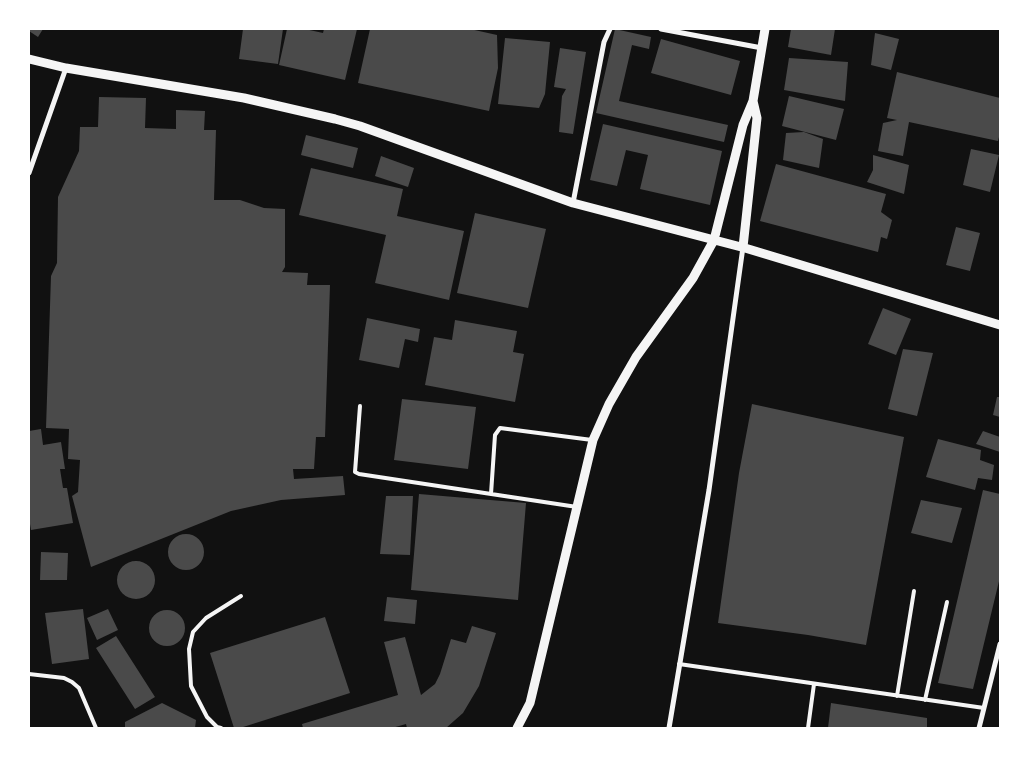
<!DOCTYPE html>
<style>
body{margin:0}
#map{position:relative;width:1029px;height:757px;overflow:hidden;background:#111;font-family:"Work Sans",sans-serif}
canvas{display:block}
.frame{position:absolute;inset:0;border:30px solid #fff;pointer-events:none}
</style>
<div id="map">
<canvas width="1029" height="757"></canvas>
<div class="frame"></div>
</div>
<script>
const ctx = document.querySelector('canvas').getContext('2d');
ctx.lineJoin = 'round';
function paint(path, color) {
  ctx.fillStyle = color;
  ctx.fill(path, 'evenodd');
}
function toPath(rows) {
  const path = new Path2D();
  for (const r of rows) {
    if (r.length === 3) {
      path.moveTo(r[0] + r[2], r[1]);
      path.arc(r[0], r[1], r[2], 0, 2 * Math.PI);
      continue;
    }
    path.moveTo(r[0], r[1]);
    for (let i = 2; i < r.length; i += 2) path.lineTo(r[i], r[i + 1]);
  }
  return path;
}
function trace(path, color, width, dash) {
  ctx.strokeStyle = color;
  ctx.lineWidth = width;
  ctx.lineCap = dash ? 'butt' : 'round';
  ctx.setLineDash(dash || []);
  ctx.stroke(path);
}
paint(toPath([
 [29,29,43,29,38,37,29,31],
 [243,29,283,29,278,64,239,59],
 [287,29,305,29,323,33,324,29,357,29,345,80,279,65],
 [370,29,470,29,497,35,498,68,489,111,358,83],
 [615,29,651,37,649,49,632,45,619,101,728,125,724,142,596,113],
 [791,29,835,29,831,55,788,47],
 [875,33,899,39,891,70,871,65],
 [505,38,550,42,545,94,539,108,498,104],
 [661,39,740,61,731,95,651,73],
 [560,48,586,52,573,134,559,132,562,96,566,89,554,87],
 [789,58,848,62,845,101,784,90],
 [897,72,1000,98,1000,133,998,141,909,122,903,156,878,151,883,123,897,120,887,118],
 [789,96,844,109,836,140,782,126],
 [99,97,146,98,145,128,176,129,176,110,205,111,204,130,216,130,214,200,240,200,264,208,285,209,285,267,282,272,308,273,307,285,330,285,325,437,316,437,314,469,293,469,294,479,343,476,345,495,281,500,231,511,91,567,72,496,78,492,80,460,68,459,69,429,46,428,51,276,57,263,58,197,79,151,80,127,98,127],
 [603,124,722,151,710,205,640,189,648,155,626,150,617,186,590,180],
 [804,132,823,139,819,168,783,160,786,133],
 [306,135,358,148,353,168,301,155],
 [971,149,999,155,990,192,963,185],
 [873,155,909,165,904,194,867,182,873,170],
 [381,156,414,168,408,187,375,176],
 [776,164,886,194,881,212,892,220,887,239,881,237,878,252,760,221],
 [311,168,403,189,397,216,464,231,449,300,375,283,386,235,299,215],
 [475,213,546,229,528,308,457,293],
 [956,227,980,233,970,271,946,265],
 [883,308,911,319,896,355,868,344],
 [367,318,420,329,418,342,405,339,399,368,359,360],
 [455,320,517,331,513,352,524,354,515,402,425,385,434,337,452,340],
 [903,349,933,353,917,416,888,409],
 [997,397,1000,397,1000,417,993,415],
 [402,399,476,407,468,469,394,460],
 [752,404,904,437,866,645,808,635,718,623,739,473],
 [41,429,43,445,61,442,65,469,60,469,63,488,67,488,73,523,31,530,29,518,29,431],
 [983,431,1000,437,1000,452,976,444],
 [938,439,981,450,980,460,994,465,992,480,978,478,975,490,926,477],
 [983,490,1000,494,1000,577,973,689,938,683],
 [419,494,526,503,518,600,411,590],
 [386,496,413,496,410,555,380,554],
 [921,500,962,508,952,543,911,533],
 [186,552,18],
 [41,552,68,553,67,580,40,580],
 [136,580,19],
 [387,597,417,600,415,624,384,621],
 [83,609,89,659,52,664,45,613],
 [108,609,118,630,97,640,87,618],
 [167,628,18],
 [325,617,350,693,240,728,234,728,210,653],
 [472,626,496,633,479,686,463,713,446,728,407,728,406,724,392,728,303,728,302,724,398,695,384,642,405,637,421,695,435,684,440,674,451,639,466,643],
 [116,636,155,697,135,709,96,648],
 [162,703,196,720,195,728,125,728,125,722],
 [831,703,927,718,927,728,828,728]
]), '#4a4a4a');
trace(toPath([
 [360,406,355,472,359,474,577,507],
 [491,494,495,435,500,428,592,440],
 [679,664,984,708],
 [29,674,64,678,72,682,79,688,96,728],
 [897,696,914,591],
 [925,700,947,602],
 [221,728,217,727,207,717,191,686,189,649,193,632,206,618,241,596],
 [808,728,814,684]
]), '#f5f5f5', 4);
trace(toPath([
 [661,29,762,48],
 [29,173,66,68],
 [573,203,604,42,610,29],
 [669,728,709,490,743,247],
 [979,728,1000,644]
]), '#f5f5f5', 5);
trace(toPath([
 [29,59,66,68,244,98,335,119,360,126,573,203,745,248,1000,325],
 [743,247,757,118,753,101],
 [517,728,530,703,593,440,609,404,636,357,693,278,714,240,743,125,753,101,765,29]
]), '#f5f5f5', 9);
</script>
